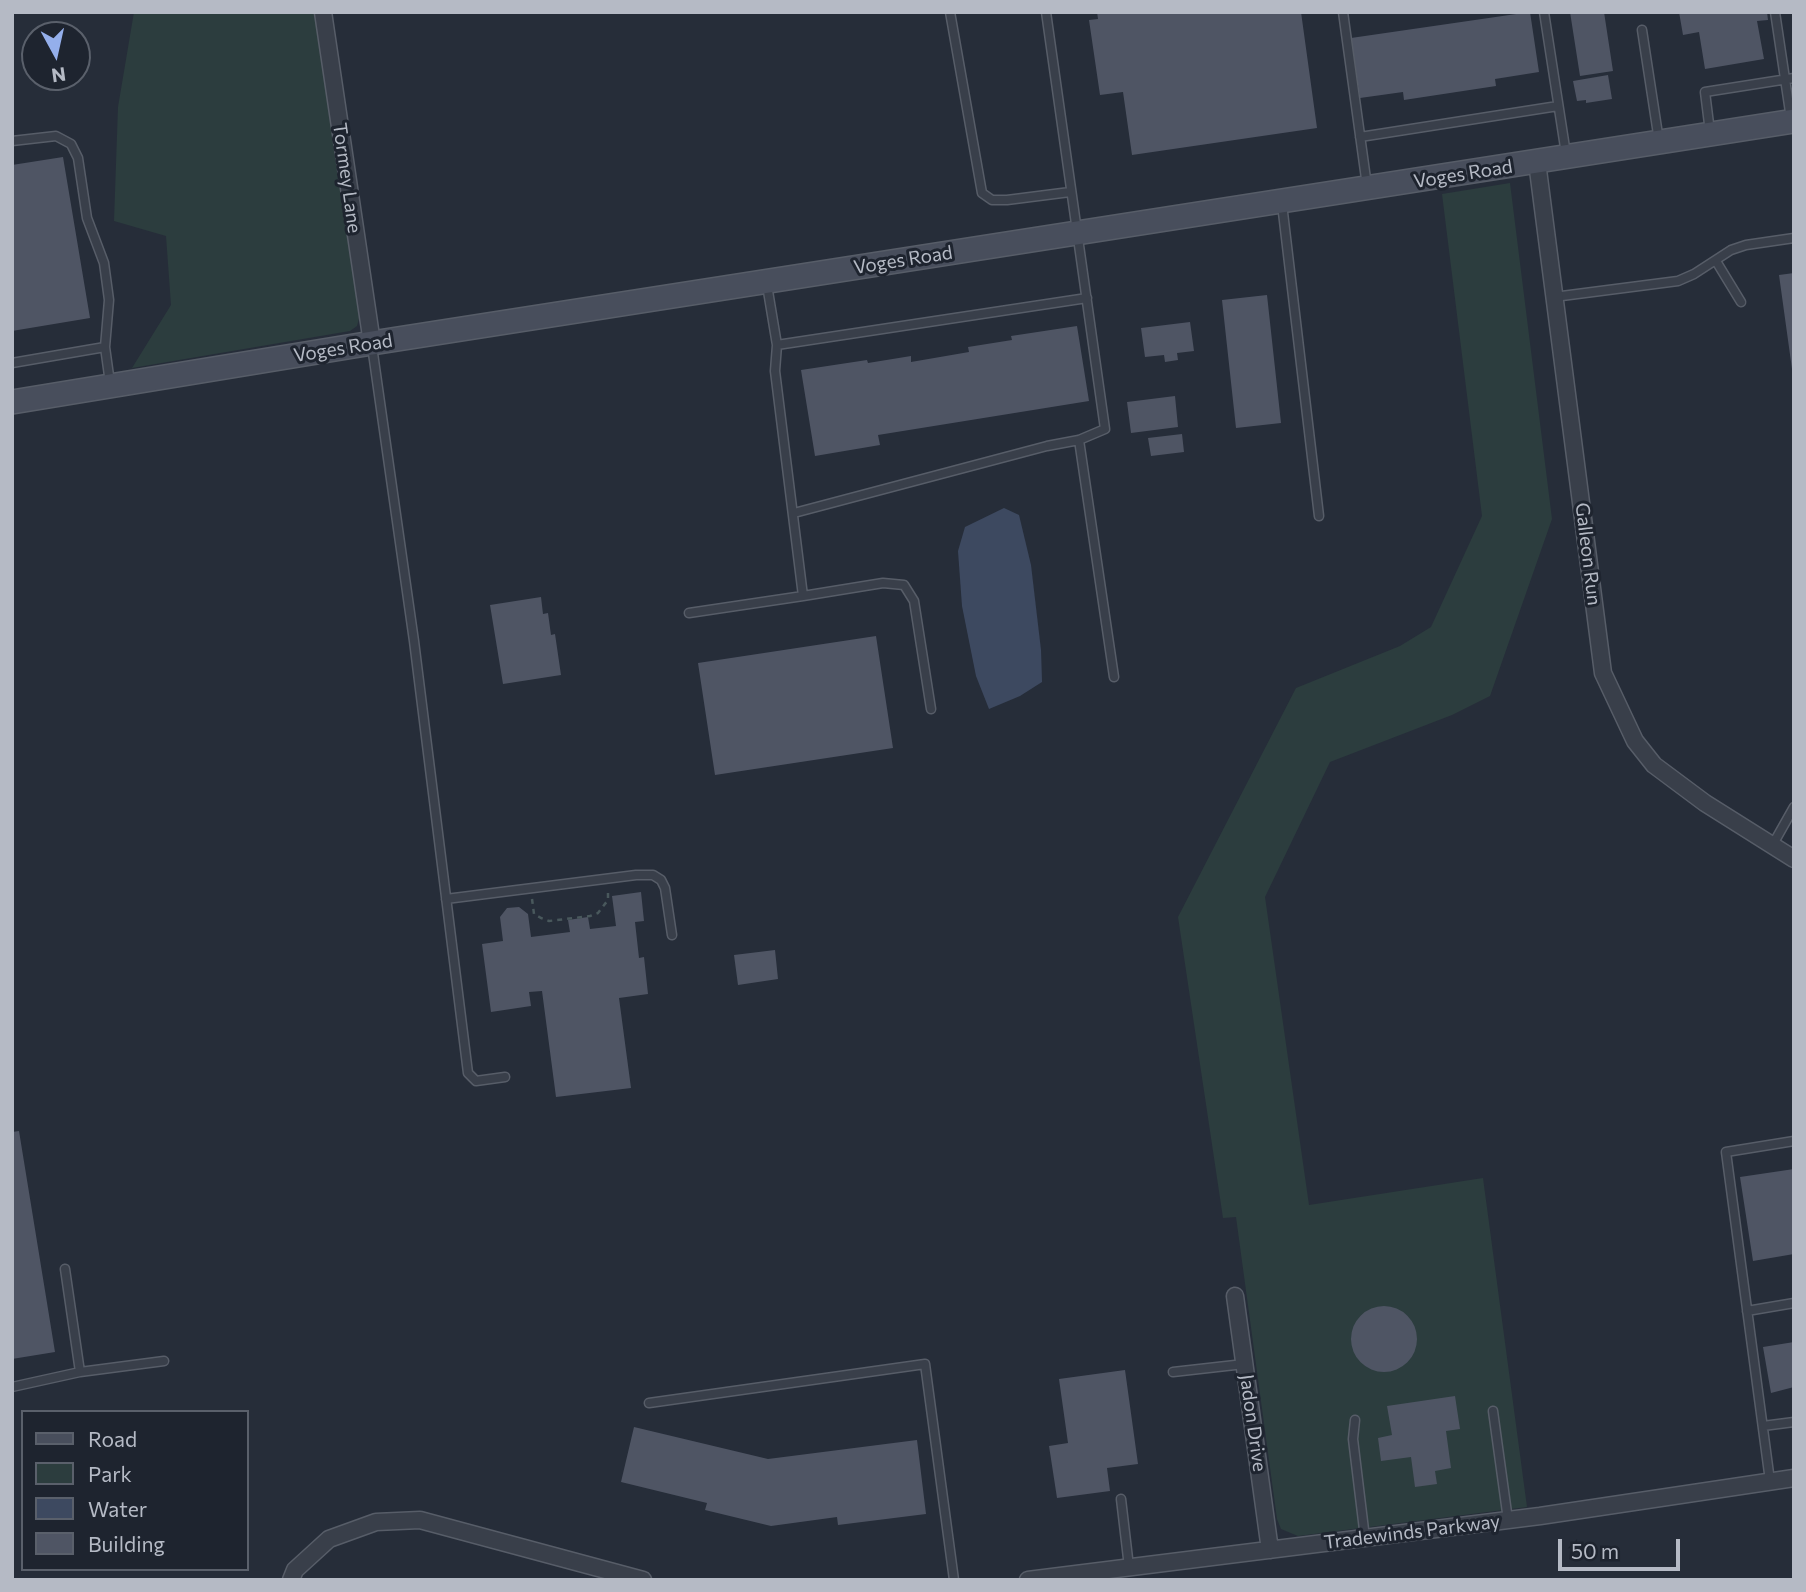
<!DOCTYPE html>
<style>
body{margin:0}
#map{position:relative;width:1806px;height:1592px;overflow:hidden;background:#262d39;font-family:Commissioner,sans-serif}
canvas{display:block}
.frame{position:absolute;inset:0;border:14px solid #b5bac5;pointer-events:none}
.legend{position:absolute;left:21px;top:1410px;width:228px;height:161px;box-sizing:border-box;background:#1e242f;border:2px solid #5a606b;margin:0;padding:9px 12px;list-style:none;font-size:21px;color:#b5bac5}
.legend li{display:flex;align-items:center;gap:14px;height:35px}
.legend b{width:35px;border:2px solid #5a606b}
.north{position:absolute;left:21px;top:21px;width:70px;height:70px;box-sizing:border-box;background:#1e242f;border:2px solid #5a606b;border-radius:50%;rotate:172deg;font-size:19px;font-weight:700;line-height:28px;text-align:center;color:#b5bac5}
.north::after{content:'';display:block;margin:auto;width:24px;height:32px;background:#94afeb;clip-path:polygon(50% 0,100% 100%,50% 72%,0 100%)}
.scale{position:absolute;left:1558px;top:1539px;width:122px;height:32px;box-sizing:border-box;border:4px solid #b5bac5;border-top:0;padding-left:9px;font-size:21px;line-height:24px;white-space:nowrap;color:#b5bac5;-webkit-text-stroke:5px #1e242f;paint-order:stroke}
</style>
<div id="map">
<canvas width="1806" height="1592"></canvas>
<div class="frame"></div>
<ul class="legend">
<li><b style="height:9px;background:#484e5c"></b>Road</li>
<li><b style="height:19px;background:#2c3d3e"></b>Park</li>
<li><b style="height:19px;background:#3d4960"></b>Water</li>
<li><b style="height:19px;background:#4f5564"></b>Building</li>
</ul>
<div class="north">N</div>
<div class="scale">50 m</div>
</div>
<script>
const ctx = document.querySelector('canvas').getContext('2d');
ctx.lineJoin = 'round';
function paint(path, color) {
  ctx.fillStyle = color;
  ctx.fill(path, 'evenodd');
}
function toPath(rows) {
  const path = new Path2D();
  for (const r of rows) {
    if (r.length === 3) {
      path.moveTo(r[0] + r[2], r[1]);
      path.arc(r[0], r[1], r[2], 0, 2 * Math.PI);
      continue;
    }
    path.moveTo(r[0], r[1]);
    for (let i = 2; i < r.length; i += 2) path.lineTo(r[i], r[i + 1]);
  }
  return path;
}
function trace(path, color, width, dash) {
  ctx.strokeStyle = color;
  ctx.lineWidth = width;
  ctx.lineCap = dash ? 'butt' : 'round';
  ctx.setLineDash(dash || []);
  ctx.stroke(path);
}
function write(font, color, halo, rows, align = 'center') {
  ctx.font = font + ' Commissioner,sans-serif';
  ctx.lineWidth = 6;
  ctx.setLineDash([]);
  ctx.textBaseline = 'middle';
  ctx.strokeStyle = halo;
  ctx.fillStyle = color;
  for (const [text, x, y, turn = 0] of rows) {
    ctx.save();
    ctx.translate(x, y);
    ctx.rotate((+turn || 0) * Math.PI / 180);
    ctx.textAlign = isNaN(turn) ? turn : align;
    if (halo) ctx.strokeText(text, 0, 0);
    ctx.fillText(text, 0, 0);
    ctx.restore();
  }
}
paint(toPath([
 [134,12,315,12,360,315,357,326,350,331,132,368,171,305,166,236,114,221,118,107],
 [1510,183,1552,519,1490,696,1452,715,1330,762,1265,897,1309,1205,1483,1178,1527,1507,1298,1536,1281,1529,1277,1519,1236,1217,1223,1218,1178,917,1296,688,1400,646,1431,627,1482,516,1442,194]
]), '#2c3d3e');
paint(toPath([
 [1004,508,1019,515,1031,565,1041,650,1042,682,1020,696,989,709,976,676,962,606,958,551,965,527]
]), '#3d4960');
paint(toPath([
 [1097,12,1301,12,1317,128,1132,155,1123,92,1100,95,1089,20,1098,19],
 [1530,12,1539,72,1495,79,1496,86,1404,100,1403,92,1360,98,1351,38],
 [1570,12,1604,12,1613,71,1580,76],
 [1679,12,1767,12,1768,20,1757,21,1764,59,1705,69,1699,32,1683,35],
 [1608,75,1612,99,1586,103,1586,100,1577,101,1573,81],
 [63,157,90,318,12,331,12,165],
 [1794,273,1794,369,1792,369,1779,275],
 [1267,295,1281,423,1236,428,1222,300],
 [1190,322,1194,351,1177,353,1178,360,1165,362,1164,355,1145,357,1141,328],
 [1077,326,1089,401,878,435,880,445,815,456,801,370,867,360,868,363,911,356,911,362,969,352,968,347,1012,340,1011,336],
 [1175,396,1178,427,1131,433,1127,402],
 [1182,434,1184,452,1151,456,1148,438],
 [541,597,543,614,548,613,551,635,555,634,561,675,503,684,490,605],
 [876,636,893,748,715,775,698,663],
 [641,892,644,921,635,922,639,958,644,957,648,994,619,998,631,1088,556,1097,542,991,529,992,531,1006,491,1012,482,944,503,941,500,917,507,908,519,907,528,914,531,937,570,932,568,920,588,917,590,929,616,926,612,896],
 [775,950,778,979,738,985,734,955],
 [19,1131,55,1352,12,1359,12,1132],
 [1794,1169,1794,1254,1753,1261,1740,1177],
 [1384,1339,33],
 [1794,1342,1794,1387,1771,1393,1763,1347],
 [1125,1370,1138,1464,1107,1468,1110,1491,1057,1498,1049,1446,1068,1443,1059,1379],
 [1455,1396,1460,1429,1446,1431,1451,1468,1435,1471,1437,1484,1415,1487,1411,1457,1381,1461,1378,1438,1392,1435,1387,1406],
 [634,1427,768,1459,917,1440,926,1514,838,1525,837,1517,771,1526,705,1510,707,1503,621,1482]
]), '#4f5564');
const lane = toPath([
 [950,12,982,193,992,200,1007,200,1070,192],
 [1343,12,1367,186],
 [1544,12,1566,154],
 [1775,12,1791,119],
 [1642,30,1659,141],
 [1710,132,1705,92,1794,78],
 [1360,137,1558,106],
 [12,141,56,136,71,144,78,158,87,218,104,263,109,300,105,347,110,383],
 [1282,204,1319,516],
 [1716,261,1741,302],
 [767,285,777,345,775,371,803,596,883,583,904,585,914,601,931,709],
 [1554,297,1678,281,1694,274,1731,250,1746,245,1794,238],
 [777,345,1087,298],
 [372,346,414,641,468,1073,476,1081,505,1077],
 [12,363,105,347],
 [1079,440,1114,677],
 [794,513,1047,446,1079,440,1105,429,1046,12],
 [689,613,803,596],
 [1772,846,1794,807],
 [446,899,636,875,653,875,661,880,665,888,672,935],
 [65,1269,80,1372],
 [1747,1311,1794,1303],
 [1173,1372,1244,1364],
 [12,1387,80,1372,164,1361],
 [649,1403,925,1364,954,1580],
 [1493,1411,1508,1520],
 [1355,1420,1353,1439,1365,1538],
 [1763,1426,1794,1422],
 [1770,1481,1726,1152,1794,1141],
 [1121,1499,1129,1567]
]);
const street = toPath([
 [323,12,372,343],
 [1537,162,1603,673,1635,741,1654,765,1705,803,1794,859],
 [1235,1296,1270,1550],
 [291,1580,295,1570,329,1539,376,1522,420,1520,643,1580],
 [1028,1580,1540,1516,1794,1478]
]);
const secondary = toPath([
 [12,402,372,343,1794,121]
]);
trace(lane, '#575d68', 11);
trace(street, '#575d68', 19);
trace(secondary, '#575d68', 26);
trace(toPath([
 [532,899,534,914,541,918,549,921,566,919,590,916,598,913,608,900,608,892]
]), '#49585c', 2.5, [5, 5]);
trace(lane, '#393f4a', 8);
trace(street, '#393f4a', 16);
trace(secondary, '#484e5c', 23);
write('19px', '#b5bac5', '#1e242f', [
 ["Voges Road",1463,174,-9],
 ["Tormey Lane",347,178,82],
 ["Voges Road",903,260,-9],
 ["Voges Road",343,348,-9],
 ["Galleon Run",1588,554,83],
 ["Jadon Drive",1253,1423,82],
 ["Tradewinds Parkway",1412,1532,-7]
]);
</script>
